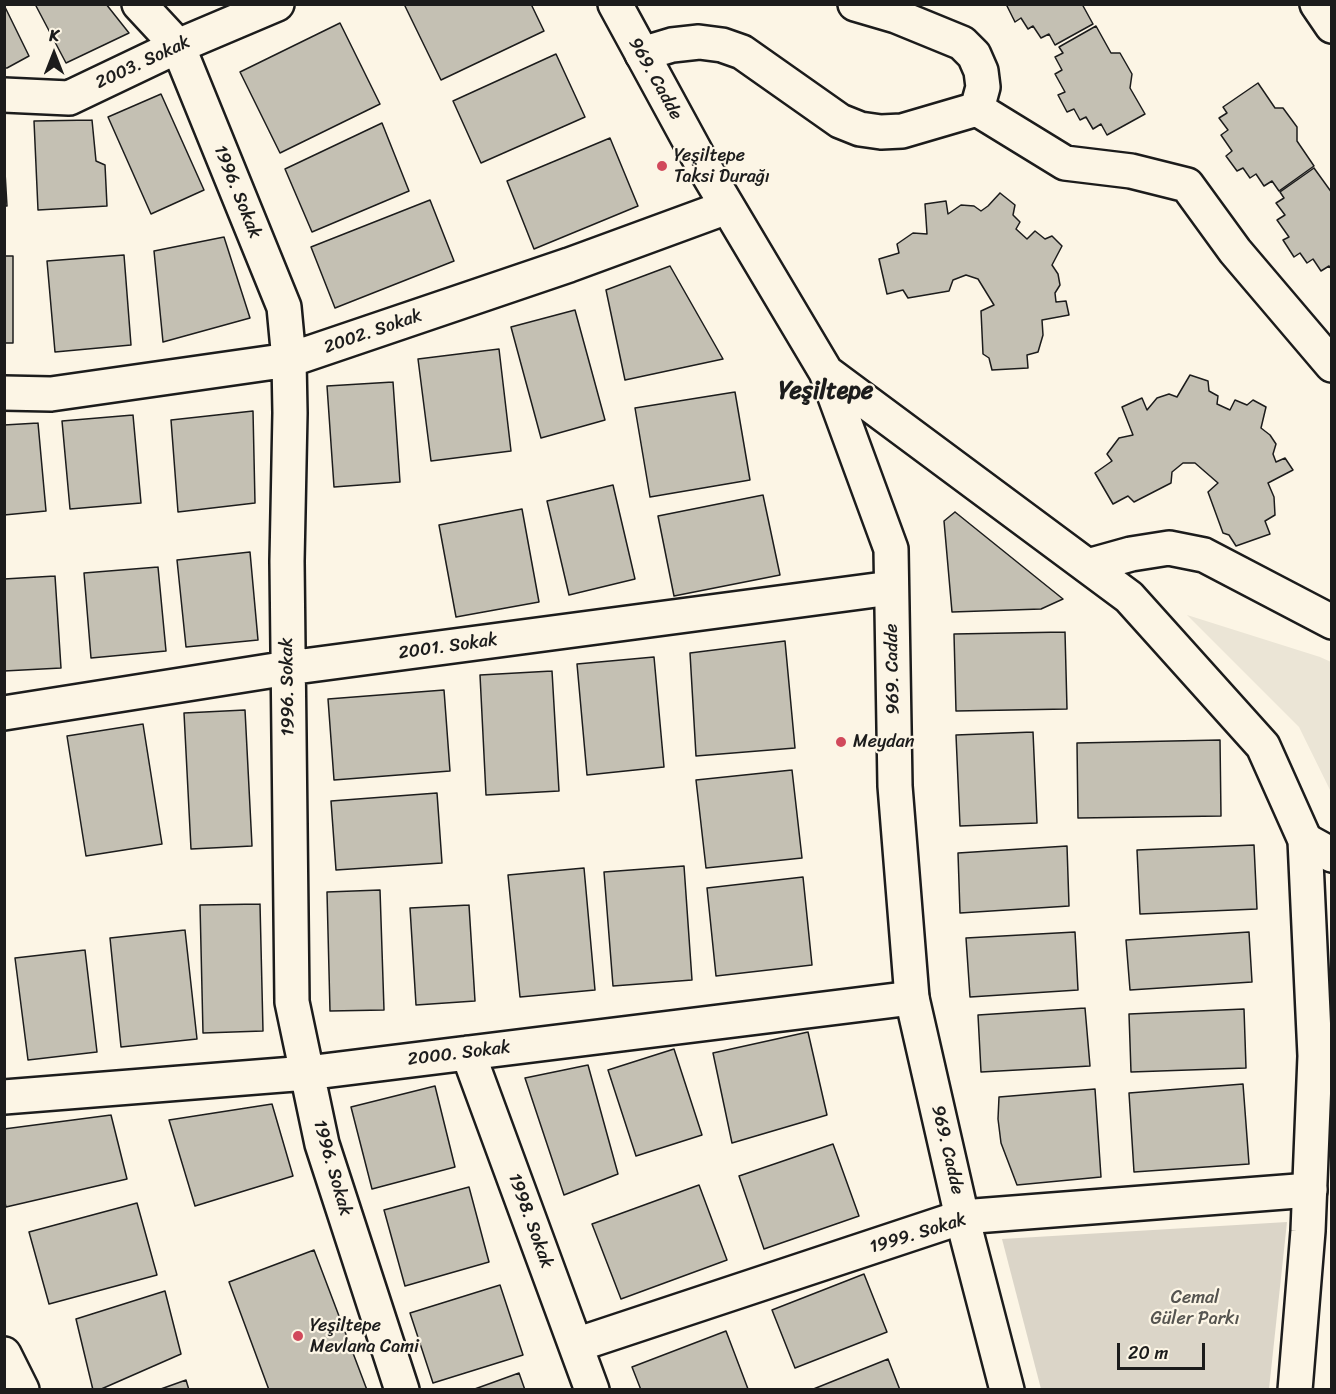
<!DOCTYPE html>
<meta charset="utf-8">
<style>
body{margin:0}
#map{position:relative;width:1336px;height:1394px;overflow:hidden;background:#fcf5e5;font-family:Sriracha,sans-serif}
canvas{display:block}
.frame{position:absolute;inset:0;border:6px solid #1c1c1c;pointer-events:none}
.north{position:absolute;left:24px;top:24px;width:60px;height:60px;-webkit-text-stroke:4px #fcf5e5;paint-order:stroke;rotate:0deg;font-size:16px;font-weight:700;line-height:24px;text-align:center;color:#1c1c1c}
.north::after{content:'';display:block;margin:auto;width:21px;height:27px;background:#1c1c1c;clip-path:polygon(50% 0,100% 100%,50% 72%,0 100%)}
.scale{position:absolute;left:1117px;top:1343px;width:88px;height:27px;box-sizing:border-box;border:3px solid #1c1c1c;border-top:0;padding-left:8px;font-size:18px;line-height:21px;white-space:nowrap;color:#1c1c1c;-webkit-text-stroke:4px #fcf5e5;paint-order:stroke}
</style>
<div id="map">
<canvas width="1336" height="1394"></canvas>
<div class="frame"></div>
<div class="north">K</div>
<div class="scale">20 m</div>
</div>
<script>
const ctx = document.querySelector('canvas').getContext('2d');
ctx.lineJoin = 'round';
function paint(path, color) {
  ctx.fillStyle = color;
  ctx.fill(path, 'evenodd');
}
function toPath(rows) {
  const path = new Path2D();
  for (const r of rows) {
    path.moveTo(r[0], r[1]);
    for (let i = 2; i < r.length; i += 2) path.lineTo(r[i], r[i + 1]);
  }
  return path;
}
function trace(path, color, width, dash) {
  ctx.strokeStyle = color;
  ctx.lineWidth = width;
  ctx.lineCap = dash ? 'butt' : 'round';
  ctx.setLineDash(dash || []);
  ctx.stroke(path);
}
function write(font, color, halo, rows, align = 'center') {
  ctx.font = font + ' Sriracha,sans-serif';
  ctx.lineWidth = 4.5;
  ctx.setLineDash([]);
  ctx.textBaseline = 'middle';
  ctx.strokeStyle = halo;
  ctx.fillStyle = color;
  for (const [text, x, y, turn = 0] of rows) {
    ctx.save();
    ctx.translate(x, y);
    ctx.rotate((+turn || 0) * Math.PI / 180);
    ctx.textAlign = isNaN(turn) ? turn : align;
    if (halo) ctx.strokeText(text, 0, 0);
    ctx.fillText(text, 0, 0);
    ctx.restore();
  }
}
paint(toPath([
 [1187,615,1320,657,1331,662,1331,792,1299,727]
]), '#ebe5d6');
paint(toPath([
 [1287,1222,1269,1389,1041,1389,1002,1239]
]), '#dbd5c8');
const building = toPath([
 [35,4,106,4,129,33,66,63,35,4],
 [404,4,531,4,544,31,441,80,404,4],
 [1006,4,1082,4,1093,24,1055,45,1049,34,1041,38,1033,26,1028,29,1021,18,1015,22,1006,4],
 [4,5,29,56,7,68,4,68,4,5],
 [340,23,380,104,280,153,240,72,340,23],
 [1096,26,1111,53,1120,53,1132,74,1130,88,1145,114,1107,135,1101,124,1093,129,1086,117,1080,120,1074,109,1067,112,1058,95,1065,92,1055,74,1062,70,1055,57,1063,53,1059,47,1096,26],
 [556,54,585,117,481,163,453,101,556,54],
 [1258,83,1275,108,1283,108,1297,127,1297,141,1314,166,1279,191,1272,181,1264,186,1256,174,1250,178,1243,168,1237,171,1226,156,1232,151,1221,135,1228,130,1219,118,1227,113,1223,107,1258,83],
 [161,94,204,190,151,214,108,117,161,94],
 [92,120,96,161,105,165,107,206,38,210,34,121,92,120],
 [382,123,409,191,312,232,285,169,382,123],
 [610,138,638,206,534,249,507,181,610,138],
 [4,155,7,206,4,206,4,155],
 [1314,168,1332,193,1332,270,1329,266,1321,271,1313,259,1307,263,1300,253,1294,257,1283,240,1289,237,1277,220,1285,215,1276,203,1284,198,1280,192,1314,168],
 [1000,193,1015,205,1013,215,1020,222,1016,229,1027,239,1035,231,1045,239,1052,236,1062,246,1052,265,1058,274,1060,285,1055,293,1056,302,1066,301,1069,315,1042,320,1043,335,1038,352,1027,355,1028,368,992,370,989,358,983,354,981,311,994,305,978,279,966,275,953,280,949,291,908,298,903,290,887,294,879,259,899,253,897,244,913,233,927,234,925,204,946,201,948,214,961,205,974,206,981,211,988,206,1000,193],
 [430,200,454,261,335,308,311,247,430,200],
 [224,237,250,318,163,342,154,251,224,237],
 [124,255,131,345,55,352,47,261,124,255],
 [4,256,13,256,13,343,4,343,4,256],
 [670,266,723,359,625,380,606,290,670,266],
 [575,310,605,420,541,438,511,327,575,310],
 [499,349,511,451,431,461,418,359,499,349],
 [1190,375,1208,381,1209,391,1218,396,1217,404,1230,410,1235,400,1247,405,1253,400,1266,407,1261,428,1270,435,1276,444,1273,454,1276,462,1285,458,1293,470,1268,483,1274,497,1275,515,1265,521,1270,534,1236,546,1229,535,1223,533,1208,492,1218,483,1195,463,1183,463,1172,472,1171,483,1134,502,1128,496,1113,504,1095,473,1112,461,1107,454,1119,438,1133,435,1122,407,1142,398,1147,410,1157,398,1169,394,1177,397,1190,375],
 [393,382,400,482,334,487,327,386,393,382],
 [735,392,750,480,650,497,635,408,735,392],
 [253,411,255,503,178,512,171,420,253,411],
 [133,415,141,503,70,509,62,421,133,415],
 [38,423,46,511,4,515,4,425,38,423],
 [613,485,635,579,569,595,547,501,613,485],
 [763,495,780,575,674,596,658,516,763,495],
 [522,509,539,602,456,617,439,525,522,509],
 [955,512,1063,599,1041,609,952,612,944,521,955,512],
 [250,552,258,640,186,647,177,560,250,552],
 [158,567,166,651,91,658,84,573,158,567],
 [55,576,61,668,4,671,4,579,55,576],
 [1065,632,1067,709,956,711,954,634,1065,632],
 [785,641,795,748,696,756,690,653,785,641],
 [654,657,664,767,587,775,577,664,654,657],
 [552,671,559,791,486,795,480,675,552,671],
 [444,690,450,771,334,780,328,699,444,690],
 [245,710,252,846,191,849,184,713,245,710],
 [143,724,162,844,86,856,67,736,143,724],
 [1033,732,1037,823,960,826,956,735,1033,732],
 [1220,740,1221,816,1078,818,1077,743,1220,740],
 [792,770,802,858,706,868,696,780,792,770],
 [437,793,442,863,336,870,331,801,437,793],
 [1254,845,1257,909,1140,914,1137,850,1254,845],
 [1067,846,1069,906,960,913,958,853,1067,846],
 [684,866,692,980,613,986,604,872,684,866],
 [584,868,595,990,520,997,508,875,584,868],
 [803,877,812,965,716,976,707,888,803,877],
 [380,890,384,1010,330,1011,327,892,380,890],
 [260,904,263,1031,203,1033,200,905,260,904],
 [469,905,475,1001,416,1005,410,908,469,905],
 [185,930,197,1039,121,1047,110,938,185,930],
 [1075,932,1078,990,970,997,966,938,1075,932],
 [1249,932,1252,982,1130,990,1126,940,1249,932],
 [85,950,97,1052,28,1060,15,958,85,950],
 [1085,1008,1090,1066,981,1072,978,1015,1085,1008],
 [1244,1009,1246,1068,1131,1072,1129,1014,1244,1009],
 [808,1032,827,1115,732,1143,713,1053,808,1032],
 [674,1049,702,1135,636,1156,608,1070,674,1049],
 [588,1065,618,1174,564,1195,525,1078,588,1065],
 [1243,1084,1249,1164,1134,1172,1129,1093,1243,1084],
 [435,1086,455,1167,372,1189,351,1107,435,1086],
 [1095,1089,1101,1177,1017,1185,1001,1143,998,1119,999,1097,1095,1089],
 [272,1104,293,1176,195,1206,169,1120,272,1104],
 [111,1115,127,1179,6,1207,4,1199,4,1129,111,1115],
 [833,1144,859,1216,764,1249,739,1176,833,1144],
 [699,1185,727,1260,621,1299,592,1224,699,1185],
 [469,1187,489,1262,405,1286,384,1210,469,1187],
 [137,1203,157,1275,49,1304,29,1232,137,1203],
 [314,1250,367,1390,269,1390,229,1282,314,1250],
 [864,1274,887,1332,795,1368,772,1310,864,1274],
 [500,1285,523,1355,433,1383,410,1313,500,1285],
 [165,1291,181,1354,99,1390,93,1390,76,1319,165,1291],
 [726,1331,748,1389,641,1390,632,1367,726,1331],
 [888,1359,900,1390,811,1390,888,1359],
 [519,1373,525,1390,472,1390,519,1373],
 [186,1380,189,1390,158,1390,186,1380]
]);
paint(building, '#c4c0b3');
trace(building, '#1c1c1c', 1.5);
const street = toPath([
 [139,4,178,46,284,307,289,360,290,413,287,561,292,1002,322,1144,402,1390],
 [855,4,896,16,962,43,974,55,981,71,983,87,977,109],
 [1317,4,1332,26],
 [642,54,672,45,699,42,722,45,742,52,840,121,860,129,881,132,902,131,977,109,1065,163,1131,171,1187,185,1235,251,1332,365],
 [4,95,69,98,178,46,277,4],
 [4,393,51,394,289,360,569,265,727,207],
 [1088,566,1131,554,1169,548,1204,555,1332,622],
 [4,713,288,668,891,588],
 [1305,840,1332,855],
 [468,1053,592,1390],
 [4,1097,307,1073,912,998],
 [576,1345,962,1217,1310,1190]
]);
const secondary = toPath([
 [615,4,701,162,826,372,891,549,895,786,912,998,962,1217,1007,1390],
 [826,372,1129,597,1263,746,1305,840,1315,1056,1308,1231,1295,1390],
 [4,1354,22,1390]
]);
trace(street, '#1c1c1c', 38);
trace(secondary, '#1c1c1c', 38);
trace(street, '#fcf5e5', 33);
trace(secondary, '#fcf5e5', 33);
for (const [x, y, r, color] of [
 [662,166,6,"#d1495b"],
 [841,742,6,"#d1495b"],
 [298,1336,6,"#d1495b"]
]) {
  const dot = new Path2D();
  dot.arc(x, y, r, 0, 2 * Math.PI);
  ctx.fillStyle = color;
  ctx.fill(dot);
  trace(dot, '#fcf5e5', 2);
}
write('18px', '#1c1c1c', '#fcf5e5', [
 ["2003. Sokak",143,63,-25],
 ["969. Cadde",655,79,61],
 ["1996. Sokak",237,192,68],
 ["2002. Sokak",373,332,-19],
 ["2001. Sokak",448,647,-8],
 ["969. Cadde",893,669,-91],
 ["1996. Sokak",288,687,-91],
 ["2000. Sokak",459,1054,-7],
 ["969. Cadde",947,1150,77],
 ["1996. Sokak",332,1168,74],
 ["1998. Sokak",530,1221,70],
 ["1999. Sokak",918,1234,-17]
]);
write('18px', '#1c1c1c', '#fcf5e5', [
 ["Yeşiltepe",674,156],
 ["Taksi Durağı",674,177],
 ["Meydan",853,742],
 ["Yeşiltepe",310,1326],
 ["Mevlana Cami",310,1347]
], 'left');
write('18px', '#555450', '#fcf5e5', [
 ["Cemal",1195,1298],
 ["Güler Parkı",1195,1319]
]);
write('bold 24px', '#1c1c1c', '#fcf5e5', [
 ["Yeşiltepe",826,392]
]);
</script>
